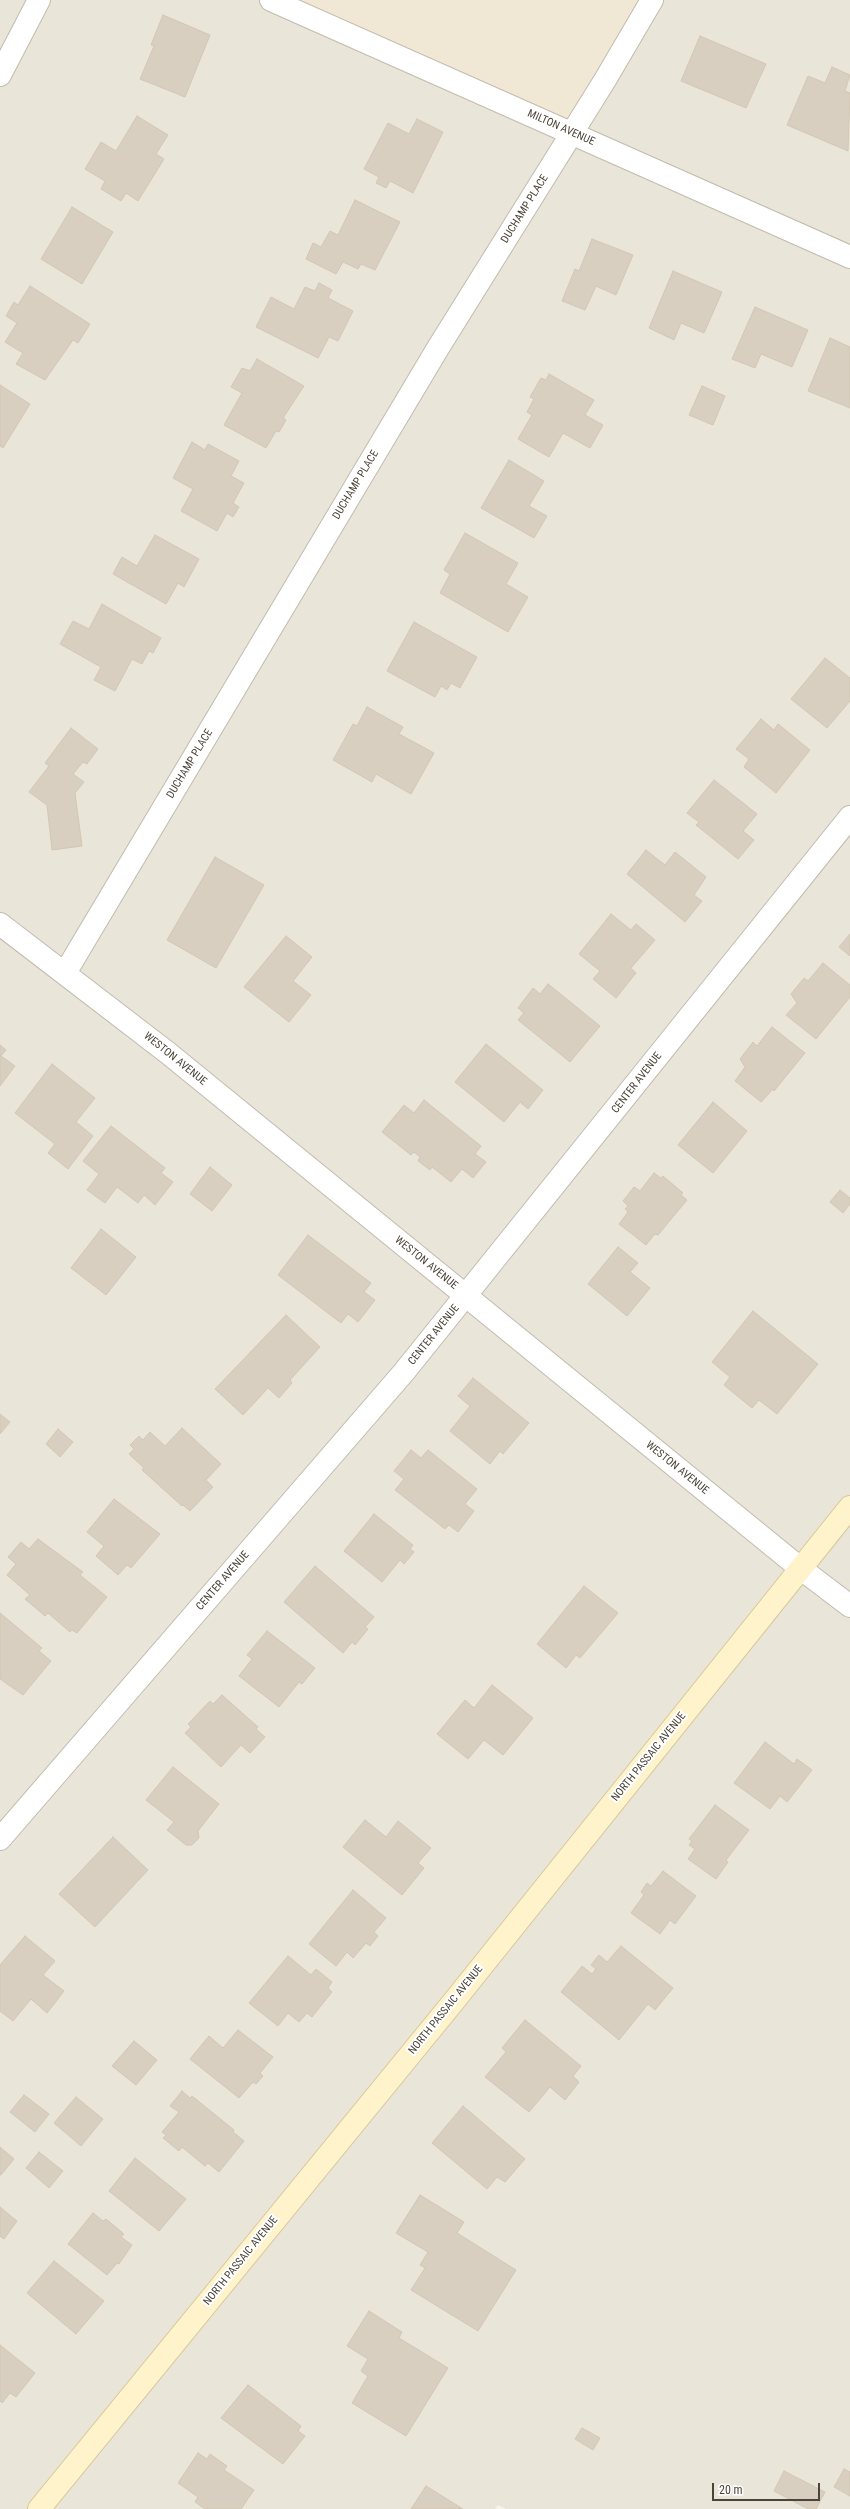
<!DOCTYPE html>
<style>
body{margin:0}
#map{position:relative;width:850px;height:2509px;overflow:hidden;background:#f6f3eb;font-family:"Roboto Condensed",sans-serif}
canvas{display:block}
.scale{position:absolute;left:712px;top:2483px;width:108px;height:18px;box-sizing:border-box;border:2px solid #4b4438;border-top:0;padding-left:5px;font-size:12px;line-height:14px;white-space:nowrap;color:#4b4438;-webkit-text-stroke:3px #fff;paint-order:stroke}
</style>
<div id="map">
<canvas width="850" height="2509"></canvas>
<div class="scale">20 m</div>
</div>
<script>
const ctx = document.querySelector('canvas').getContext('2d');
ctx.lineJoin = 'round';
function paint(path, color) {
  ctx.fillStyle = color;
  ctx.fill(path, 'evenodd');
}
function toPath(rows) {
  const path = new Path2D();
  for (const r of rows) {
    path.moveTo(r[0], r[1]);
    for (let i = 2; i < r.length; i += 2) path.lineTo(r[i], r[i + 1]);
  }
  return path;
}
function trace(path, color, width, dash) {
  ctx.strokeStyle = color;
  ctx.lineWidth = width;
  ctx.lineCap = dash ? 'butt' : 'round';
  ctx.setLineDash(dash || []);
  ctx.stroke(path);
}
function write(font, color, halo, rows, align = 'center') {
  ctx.font = font + ' "Roboto Condensed",sans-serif';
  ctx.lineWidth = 4;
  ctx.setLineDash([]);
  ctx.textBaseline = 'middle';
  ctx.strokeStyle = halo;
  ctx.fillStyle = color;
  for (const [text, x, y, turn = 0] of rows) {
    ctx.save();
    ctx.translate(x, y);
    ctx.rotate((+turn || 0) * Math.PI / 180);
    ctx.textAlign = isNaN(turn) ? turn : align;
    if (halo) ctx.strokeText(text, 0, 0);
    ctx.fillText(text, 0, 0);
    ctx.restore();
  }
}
paint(toPath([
 [0,0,850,0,850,2509,506,2509,498,2505,495,2509,0,2509]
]), '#eae5d9');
paint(toPath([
 [271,0,652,0,572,133]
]), '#f0e8d5');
const building = toPath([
 [163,15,210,35,185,97,140,79,154,46,151,45,163,15],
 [700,36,766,64,746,108,681,81,700,36],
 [832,67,850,75,845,91,850,93,848,151,787,125,808,76,825,83,832,67],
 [137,116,168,135,156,154,164,159,138,201,126,193,121,201,101,189,105,181,85,169,101,142,116,151,137,116],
 [417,119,443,132,413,193,390,181,386,188,376,183,379,177,364,169,388,123,409,134,417,119],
 [355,200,400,222,375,270,361,264,358,269,343,262,336,274,306,259,313,243,321,247,330,231,338,235,355,200],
 [72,207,113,232,82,284,41,259,72,207],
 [592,239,633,255,616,295,596,286,585,310,562,301,575,269,579,271,592,239],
 [673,271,722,292,704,333,681,323,674,340,649,328,673,271],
 [319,283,332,290,328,298,353,311,338,341,329,337,318,358,256,327,271,297,294,309,305,287,315,291,319,283],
 [30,286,90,324,78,343,73,340,45,380,16,364,23,353,5,342,17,323,6,316,14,302,18,305,30,286],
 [755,307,808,330,792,367,761,354,755,368,732,359,755,307],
 [830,338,850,347,850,408,808,391,830,338],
 [257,359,304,386,283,418,286,420,279,432,276,431,266,448,224,425,242,393,231,387,242,368,250,371,257,359],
 [549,374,594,400,585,415,603,425,590,448,563,433,549,457,518,439,532,415,527,412,534,399,530,397,541,378,546,380,549,374],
 [0,385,30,404,3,448,0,446,0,385],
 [702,386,725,396,713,425,689,415,702,386],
 [192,442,205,450,208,444,239,461,231,476,244,483,233,503,239,507,233,517,227,513,217,531,181,511,193,489,173,478,192,442],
 [509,460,544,481,529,506,547,516,534,538,481,508,509,460],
 [465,533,518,563,506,584,528,597,508,632,440,593,450,574,444,570,465,533],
 [155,535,199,559,184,587,178,583,166,604,113,574,122,557,137,566,155,535],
 [102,604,161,638,153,653,149,651,142,664,132,659,115,691,94,680,101,667,60,644,73,621,89,629,102,604],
 [414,622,477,657,460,688,451,683,447,690,441,686,435,697,387,671,414,622],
 [825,658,850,678,850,701,827,728,791,699,825,658],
 [367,707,403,727,399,734,434,753,411,794,376,774,372,782,333,760,353,724,357,726,367,707],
 [761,719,774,730,778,724,810,750,776,793,744,767,749,759,736,749,761,719],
 [71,728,98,749,87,764,83,762,73,774,84,782,75,793,82,846,52,850,47,805,29,792,49,766,45,763,71,728],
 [714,780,757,814,743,831,754,840,738,859,696,825,699,822,687,813,714,780],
 [646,850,665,865,675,852,706,877,694,895,702,901,685,922,627,874,646,850],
 [215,857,264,885,216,968,167,940,215,857],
 [611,914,631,930,636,924,655,940,631,968,636,973,616,998,593,979,600,971,579,954,611,914],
 [850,934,850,956,839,947,850,934],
 [286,936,312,957,293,981,311,995,289,1022,244,987,286,936],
 [823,963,850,985,850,997,816,1039,786,1015,797,1003,791,994,804,978,808,981,823,963],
 [548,984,600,1026,570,1062,518,1020,524,1013,518,1008,533,988,540,994,548,984],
 [772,1027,805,1053,774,1091,773,1089,761,1102,735,1081,745,1067,740,1059,753,1042,757,1046,772,1027],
 [486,1044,543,1090,528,1109,520,1102,504,1122,455,1082,486,1044],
 [0,1045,6,1050,1,1056,15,1066,0,1086,0,1045],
 [52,1064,95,1098,76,1122,93,1136,68,1169,48,1153,55,1144,15,1113,52,1064],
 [424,1100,481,1146,475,1154,486,1162,473,1178,462,1169,451,1182,432,1167,430,1170,418,1161,420,1157,414,1152,411,1155,382,1132,404,1105,414,1113,424,1100],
 [713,1102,747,1131,713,1173,678,1145,713,1102],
 [111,1126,165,1168,161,1173,173,1182,155,1205,144,1195,138,1203,117,1187,105,1203,87,1190,99,1174,83,1161,111,1126],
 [210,1167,232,1185,212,1211,190,1194,210,1167],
 [654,1173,661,1178,663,1176,683,1193,681,1195,687,1200,658,1235,655,1234,646,1245,619,1224,628,1212,625,1209,628,1206,623,1201,634,1187,640,1191,654,1173],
 [840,1190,850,1198,850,1204,843,1213,830,1202,840,1190],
 [101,1229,136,1257,106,1295,71,1268,101,1229],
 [308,1235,371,1283,364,1292,375,1300,358,1322,348,1314,341,1323,278,1275,308,1235],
 [618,1247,638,1263,630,1272,650,1288,627,1316,588,1284,618,1247],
 [753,1311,818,1364,777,1414,759,1400,752,1408,724,1385,730,1377,712,1362,753,1311],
 [286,1315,320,1347,290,1380,292,1383,279,1398,268,1388,243,1415,215,1389,286,1315],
 [473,1378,529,1423,503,1454,500,1451,490,1464,450,1431,470,1406,458,1396,473,1378],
 [0,1414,10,1422,0,1434,0,1414],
 [182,1428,221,1464,206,1480,213,1487,190,1511,183,1505,182,1506,142,1470,144,1468,129,1454,134,1449,130,1445,139,1436,143,1440,150,1432,165,1446,182,1428],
 [58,1429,73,1442,60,1457,46,1444,58,1429],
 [411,1450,421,1458,428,1450,477,1489,465,1504,474,1511,458,1532,449,1525,445,1529,395,1490,404,1479,394,1471,411,1450],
 [114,1499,160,1534,131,1568,127,1565,118,1575,96,1556,104,1546,87,1532,114,1499],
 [374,1514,413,1545,410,1549,414,1552,404,1564,400,1560,382,1582,344,1551,374,1514],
 [38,1539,83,1572,80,1575,107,1597,77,1633,72,1630,70,1632,48,1613,45,1616,25,1599,30,1595,7,1575,16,1564,8,1557,21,1542,29,1549,38,1539],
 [315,1566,374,1617,365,1627,368,1629,355,1645,352,1642,343,1653,284,1602,315,1566],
 [584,1586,618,1613,580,1658,576,1655,566,1668,537,1644,584,1586],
 [0,1613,42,1648,39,1651,51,1661,23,1695,0,1679,0,1613],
 [267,1631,315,1668,302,1684,299,1682,279,1707,239,1676,252,1659,247,1655,267,1631],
 [492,1685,533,1718,503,1755,484,1740,468,1759,437,1734,465,1700,474,1708,492,1685],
 [222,1695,258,1727,256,1729,265,1737,250,1753,241,1745,221,1767,185,1733,191,1727,188,1724,210,1701,213,1704,222,1695],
 [765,1742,794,1764,797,1759,812,1770,787,1802,780,1796,770,1809,734,1783,765,1742],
 [173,1767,219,1804,198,1831,199,1838,192,1845,186,1845,167,1830,174,1822,146,1800,173,1767],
 [715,1805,749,1830,726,1860,728,1862,716,1879,688,1859,695,1849,689,1845,692,1841,689,1839,715,1805],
 [365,1820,386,1837,398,1821,431,1848,418,1863,424,1868,402,1895,343,1847,365,1820],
 [113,1837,148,1870,95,1927,59,1894,113,1837],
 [663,1871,696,1896,675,1924,670,1920,660,1934,631,1913,644,1895,641,1892,647,1883,651,1886,663,1871],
 [353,1890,386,1918,374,1932,378,1936,370,1946,366,1943,353,1958,347,1952,336,1966,309,1944,353,1890],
 [25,1936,55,1961,43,1975,64,1991,47,2013,31,1999,13,2021,0,2011,0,1965,25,1936],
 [621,1946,673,1988,655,2010,648,2004,619,2040,561,1992,582,1966,592,1974,596,1969,591,1965,599,1955,607,1962,621,1946],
 [288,1956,311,1975,316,1969,332,1982,328,1988,332,1992,312,2017,307,2013,299,2022,288,2013,278,2026,249,2003,288,1956],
 [525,2020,581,2066,573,2076,579,2082,565,2100,550,2087,529,2112,485,2077,506,2052,502,2048,525,2020],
 [238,2030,273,2057,260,2073,263,2076,256,2084,253,2082,239,2098,190,2059,209,2036,223,2048,238,2030],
 [134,2041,157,2060,136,2085,112,2066,134,2041],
 [182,2091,190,2098,192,2096,234,2130,233,2132,244,2141,219,2172,208,2163,205,2166,182,2147,179,2151,163,2138,166,2135,162,2132,179,2112,170,2106,182,2091],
 [24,2095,49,2114,35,2132,10,2112,24,2095],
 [76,2097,103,2119,81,2146,54,2123,76,2097],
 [463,2106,525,2159,505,2182,497,2177,487,2189,432,2143,463,2106],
 [0,2147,14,2159,1,2175,0,2175,0,2147],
 [39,2152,63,2171,49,2188,26,2168,39,2152],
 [135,2158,186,2199,159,2231,109,2191,135,2158],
 [420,2195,464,2222,457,2233,516,2270,478,2331,411,2290,425,2268,420,2265,428,2252,396,2233,420,2195],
 [0,2207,17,2221,4,2239,0,2236,0,2207],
 [93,2213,103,2221,106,2219,124,2234,121,2237,132,2245,119,2264,117,2263,107,2275,68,2244,93,2213],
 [54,2261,104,2301,76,2334,27,2293,54,2261],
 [369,2311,402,2332,399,2338,448,2368,406,2436,352,2403,368,2376,361,2371,368,2359,347,2346,369,2311],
 [0,2345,35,2373,16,2397,10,2393,2,2403,0,2401,0,2345],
 [248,2385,301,2426,298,2431,305,2436,283,2464,221,2418,248,2385],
 [582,2428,600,2438,593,2450,575,2439,582,2428],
 [198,2453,207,2459,210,2454,227,2466,224,2470,254,2490,241,2509,205,2509,195,2502,198,2497,178,2483,198,2453],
 [844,2469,850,2472,850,2496,834,2487,844,2469],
 [784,2471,825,2492,816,2509,808,2509,774,2491,784,2471],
 [426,2486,463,2509,411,2509,426,2486]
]);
paint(building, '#d8cfc0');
trace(building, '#d4c7b3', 1);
const minor = toPath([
 [271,0,850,257],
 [0,75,39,0],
 [0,924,168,1053,800,1568,850,1606],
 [65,973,438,348,605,80,652,0],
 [0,1839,404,1372,850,817]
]);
const secondary = toPath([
 [39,2509,454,2001,850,1507]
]);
trace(minor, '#c2bbad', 24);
trace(secondary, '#d8c79a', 24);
trace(minor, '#fff', 22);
trace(secondary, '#fff3cc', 22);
write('11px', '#4b4438', '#fff', [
 ["MILTON AVENUE",561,128,24],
 ["DUCHAMP PLACE",525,209,-58],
 ["DUCHAMP PLACE",356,485,-59],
 ["DUCHAMP PLACE",190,764,-59],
 ["WESTON AVENUE",175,1059,39],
 ["CENTER AVENUE",637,1083,-52],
 ["WESTON AVENUE",426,1263,39],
 ["CENTER AVENUE",434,1335,-51],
 ["WESTON AVENUE",677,1468,39],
 ["CENTER AVENUE",223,1581,-49],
 ["NORTH PASSAIC AVENUE",649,1757,-51],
 ["NORTH PASSAIC AVENUE",446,2010,-51],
 ["NORTH PASSAIC AVENUE",241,2261,-51]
]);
</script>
